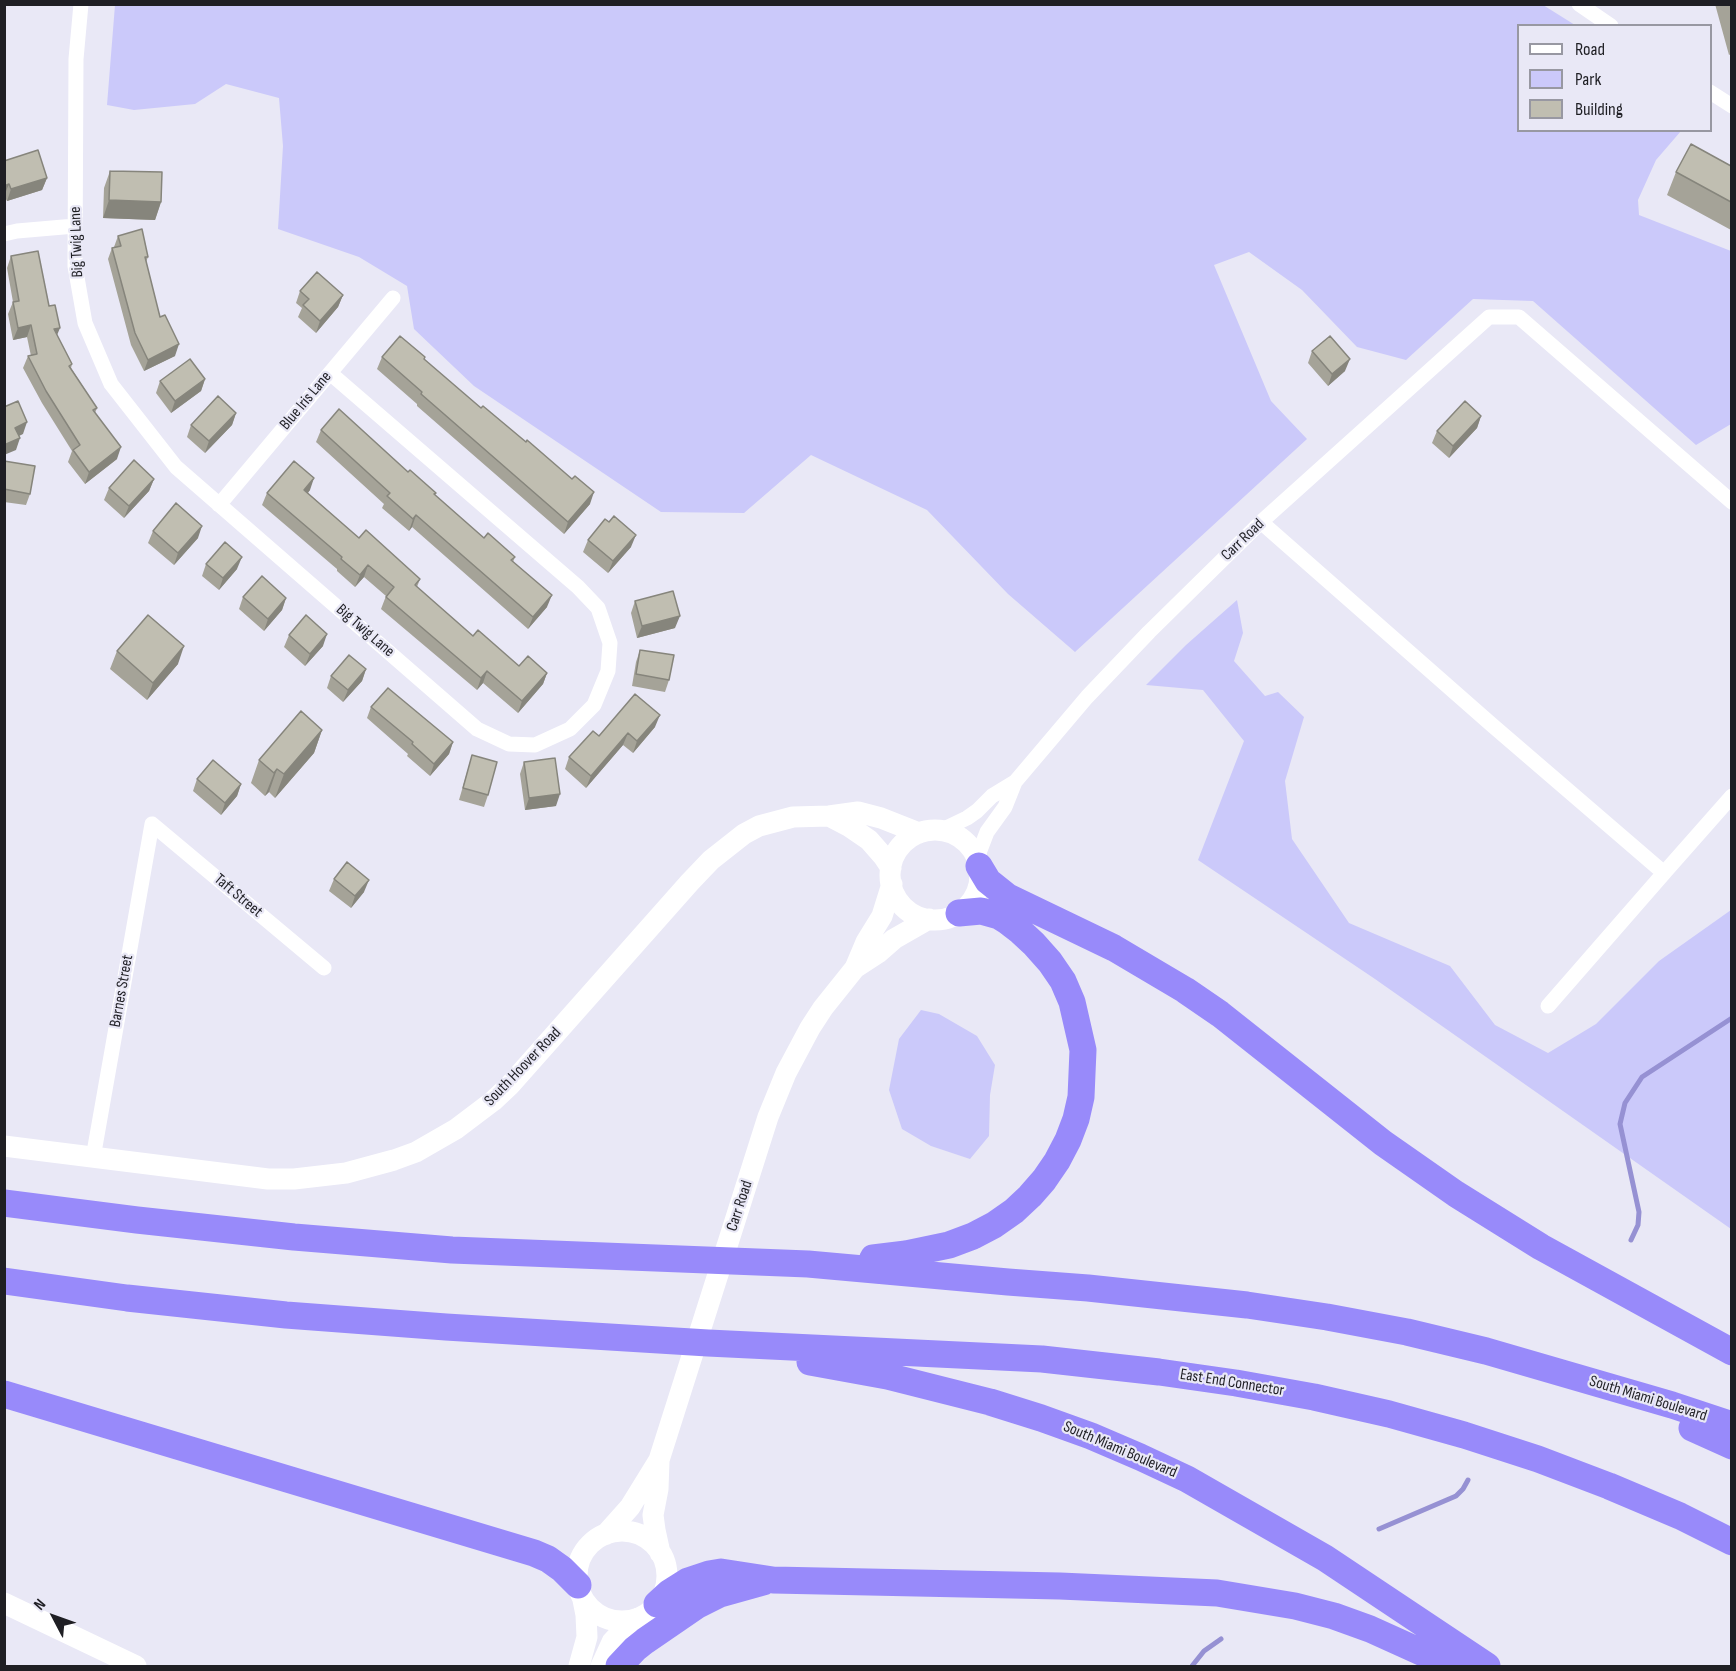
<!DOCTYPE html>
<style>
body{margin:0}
#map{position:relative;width:1736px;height:1671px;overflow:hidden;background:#e9e8f6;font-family:"Sofia Sans Condensed",sans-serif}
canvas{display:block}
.frame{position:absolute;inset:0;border:6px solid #1f1f24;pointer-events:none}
.legend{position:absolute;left:1517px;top:24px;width:195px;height:108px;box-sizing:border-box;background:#e9e8f6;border:2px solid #9898a2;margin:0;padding:8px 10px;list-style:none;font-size:18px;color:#1f1f24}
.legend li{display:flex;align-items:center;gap:12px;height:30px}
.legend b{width:30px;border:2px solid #9898a2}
.north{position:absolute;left:24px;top:1587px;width:60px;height:60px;-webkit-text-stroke:4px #e9e8f6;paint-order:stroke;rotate:311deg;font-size:16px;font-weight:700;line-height:24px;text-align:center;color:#1f1f24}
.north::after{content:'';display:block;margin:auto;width:21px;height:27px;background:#1f1f24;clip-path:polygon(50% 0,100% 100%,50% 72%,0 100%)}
</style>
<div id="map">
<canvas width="1736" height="1671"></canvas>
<div class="frame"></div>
<ul class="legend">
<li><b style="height:8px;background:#fff"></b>Road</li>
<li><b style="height:16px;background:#cbc9fa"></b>Park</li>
<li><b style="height:16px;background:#c0beb1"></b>Building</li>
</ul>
<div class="north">N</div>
</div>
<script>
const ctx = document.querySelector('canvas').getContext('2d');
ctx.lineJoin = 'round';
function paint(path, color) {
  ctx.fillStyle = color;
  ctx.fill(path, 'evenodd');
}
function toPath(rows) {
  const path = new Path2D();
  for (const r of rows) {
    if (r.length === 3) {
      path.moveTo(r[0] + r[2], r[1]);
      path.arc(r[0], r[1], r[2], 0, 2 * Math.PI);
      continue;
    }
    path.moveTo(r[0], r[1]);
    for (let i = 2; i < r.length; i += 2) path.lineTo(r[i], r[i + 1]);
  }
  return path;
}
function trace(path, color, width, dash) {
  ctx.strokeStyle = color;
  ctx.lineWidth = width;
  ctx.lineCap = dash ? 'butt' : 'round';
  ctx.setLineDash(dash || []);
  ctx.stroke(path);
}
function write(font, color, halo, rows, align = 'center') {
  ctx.font = font + ' "Sofia Sans Condensed",sans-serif';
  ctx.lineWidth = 4.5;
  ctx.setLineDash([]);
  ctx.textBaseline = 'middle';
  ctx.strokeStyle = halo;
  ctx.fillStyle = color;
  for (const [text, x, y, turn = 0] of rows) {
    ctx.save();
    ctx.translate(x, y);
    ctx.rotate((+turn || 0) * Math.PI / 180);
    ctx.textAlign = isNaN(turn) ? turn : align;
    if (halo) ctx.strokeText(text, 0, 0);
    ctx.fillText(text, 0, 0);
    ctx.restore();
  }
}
paint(toPath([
 [115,5,1543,5,1575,25,1518,26,1518,130,1681,131,1656,160,1638,200,1639,215,1731,251,1731,424,1696,445,1533,301,1473,299,1406,360,1357,347,1302,290,1249,252,1214,265,1271,401,1307,439,1075,652,1008,594,927,510,811,455,744,513,661,512,474,386,414,329,407,286,359,257,278,229,283,146,279,98,226,84,195,104,134,110,107,105],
 [1237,600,1243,633,1234,661,1265,696,1278,692,1304,717,1285,781,1292,839,1349,923,1450,966,1495,1025,1548,1053,1596,1024,1659,961,1731,910,1731,1229,1375,979,1198,860,1244,741,1203,690,1146,685,1186,645],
 [921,1010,939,1014,977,1036,995,1065,990,1095,989,1136,970,1159,931,1146,902,1129,889,1090,899,1039]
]), '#cbc9fa');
trace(toPath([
 [1631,1240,1638,1225,1639,1212,1620,1124,1625,1103,1642,1077,1732,1018],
 [1379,1529,1456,1496,1463,1489,1468,1480],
 [1192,1666,1204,1651,1221,1639]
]), '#9691d3', 5);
trace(toPath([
 [81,4,76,59,75,266,85,323,111,384,176,467,477,729,509,744,535,745,570,729,594,705,608,671,610,643,598,608,578,587,330,373],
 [1579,4,1611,26],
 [1710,92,1732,106],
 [4,234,17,231,75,226],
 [219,505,393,298],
 [1261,522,1492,725,1664,873,1732,796],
 [942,830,967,818,977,811,992,796,1015,782,1087,697,1149,632,1261,522,1489,317,1519,317,1732,502],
 [977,858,987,832,1005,807,1015,782],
 [1548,1006,1664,873],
 [93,1158,152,824,324,968]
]), '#fff', 15);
trace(toPath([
 [829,816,850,827,869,840,883,856,891,868],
 [935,875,45],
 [855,968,878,953,894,939,929,919],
 [4,1146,268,1179,294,1179,346,1173,394,1160,416,1152,456,1129,493,1101,510,1085,690,882,711,860,744,834,759,826,793,817,829,816,858,812,881,818,919,833],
 [659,1461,658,1489,653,1515,655,1530,660,1553],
 [622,1576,45],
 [605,1535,630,1507,659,1460,768,1117,786,1073,810,1028,823,1008,855,968,866,942,882,916,892,884],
 [4,1603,136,1666],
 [579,1666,587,1637,586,1615,583,1600],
 [601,1666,612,1642,625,1628,638,1618]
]), '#fff', 21);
trace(toPath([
 [979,866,988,881,1008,897,1114,948,1185,990,1220,1014,1383,1143,1456,1194,1541,1247,1732,1352],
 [4,1203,137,1220,294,1237,452,1250,808,1264,1008,1282,1088,1288,1247,1305,1327,1317,1407,1332,1486,1351,1672,1405,1732,1425],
 [873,1258,906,1254,949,1245,973,1236,994,1225,1014,1211,1030,1196,1044,1180,1057,1161,1068,1140,1076,1119,1081,1097,1083,1050,1072,1002,1063,981,1050,962,1034,944,1020,931,1007,921,999,916,981,911,959,913],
 [4,1281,127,1298,286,1315,446,1327,708,1343,1042,1359,1159,1372,1236,1383,1314,1397,1389,1414,1464,1435,1538,1459,1609,1486,1680,1516,1732,1542],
 [810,1362,887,1376,990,1402,1041,1418,1091,1436,1140,1457,1187,1479,1325,1558,1487,1666],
 [4,1394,534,1553,548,1559,562,1569,578,1585],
 [1692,1428,1732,1446],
 [657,1604,669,1593,688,1581,709,1574,721,1572,773,1580,1060,1586,1217,1593,1295,1606,1334,1616,1370,1629,1452,1666],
 [619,1666,635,1649,645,1641,696,1606,720,1594,763,1582]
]), '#988afa', 27);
paint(toPath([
 [1715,4,1731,4,1731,54,1729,55],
 [4,161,47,178,42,190,7,201,4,196],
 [1731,166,1731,230,1667,195,1676,172],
 [110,171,161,202,155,220,103,218,104,188],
 [118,236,148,257,146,262,160,317,175,356,144,371,131,345,108,259,112,248,114,247],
 [11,256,49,306,57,335,72,364,71,368,97,408,95,413,117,459,85,484,68,462,72,451,42,403,23,368,28,356,31,356,27,337,13,340,8,314,13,302,7,268],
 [300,291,343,295,338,307,316,333,298,317,302,308,296,303],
 [1312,351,1345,371,1328,386,1308,363],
 [382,357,425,357,424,359,590,504,564,534,417,406,417,404,377,369],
 [205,379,201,391,171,413,156,393,160,381],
 [236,413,232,425,205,453,187,437,191,425],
 [1481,416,1477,428,1449,458,1432,443,1437,431],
 [321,430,408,472,436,493,435,495,484,538,515,557,513,562,547,607,528,629,412,527,409,531,382,508,384,504,316,442],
 [4,461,30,494,26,505,4,502],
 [154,479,149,491,124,518,104,500,109,488],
 [310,490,308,493,359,538,420,579,417,587,473,636,519,666,547,673,543,684,518,713,483,683,477,690,381,609,386,596,364,577,355,587,337,571,337,569,262,505,267,493],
 [153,531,198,538,174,565,148,543],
 [588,540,631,547,608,573,583,552],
 [206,564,237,569,219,590,202,576],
 [243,597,286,598,282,610,264,631,239,609],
 [635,601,675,628,637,638,631,613],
 [289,635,323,646,305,666,284,647],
 [640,650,669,680,665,692,632,686,636,662],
 [117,651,178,664,147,700,110,669],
 [366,669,362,681,343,702,327,688,331,676],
 [371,707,453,742,449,754,430,776,407,756,408,754,367,718],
 [655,727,633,753,623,745,586,788,565,769,569,757,599,736],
 [322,730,314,753,275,798,269,792,265,796,251,783,259,760],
 [472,755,488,795,484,807,459,800],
 [524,762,556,806,525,810,520,774],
 [197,779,241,784,237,796,221,815,193,791],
 [334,879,364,892,351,908,329,891]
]), '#a5a398');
paint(toPath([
 [47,178,42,190,7,201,11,189],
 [9,184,4,196,4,186],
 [109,200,161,202,155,220,103,218],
 [343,295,338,307,316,333,320,321],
 [31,325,27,337,13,340,18,328],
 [60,328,55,340,54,329],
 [179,344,175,356,144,371,148,360],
 [1350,359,1345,371,1328,386,1332,374],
 [205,379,201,391,171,413,175,401],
 [236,413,232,425,205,453,209,441],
 [1481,416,1477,428,1449,458,1453,446],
 [27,422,23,434,11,440,15,428],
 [20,438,16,450,4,455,4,445],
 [121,447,117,459,85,484,89,472],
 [314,478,310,490,300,502,304,490],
 [154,479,149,491,124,518,129,506],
 [594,492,590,504,564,534,568,522],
 [416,515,412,527,409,531,413,519],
 [202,526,198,538,174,565,178,553],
 [636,535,631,547,608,573,613,561],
 [242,557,237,569,219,590,223,578],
 [368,565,364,577,355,587,360,575],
 [552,595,547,607,528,629,533,617],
 [286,598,282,610,264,631,268,619],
 [680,616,675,628,637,638,642,626],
 [327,634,323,646,305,666,310,654],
 [184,646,178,664,147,700,153,683],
 [366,669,362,681,343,702,348,690],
 [487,671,483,683,477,690,481,678],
 [547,673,543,684,518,713,522,701],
 [660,715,655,727,633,753,637,741],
 [322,730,314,753,275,798,284,774],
 [628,733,623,745,586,788,591,776],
 [453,742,449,754,430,776,434,764],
 [277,769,269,792,265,796,274,773],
 [241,784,237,796,221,815,225,803],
 [560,794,556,806,525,810,529,798],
 [369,880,364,892,351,908,355,896]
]), '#86857c');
const building = toPath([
 [1691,144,1731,166,1731,202,1676,172,1691,144],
 [38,150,47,178,11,189,9,184,4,186,4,161,38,150],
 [110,171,162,172,161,202,109,200,110,171],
 [142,229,148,257,145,257,160,317,165,315,179,344,148,360,135,333,112,248,121,246,118,236,142,229],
 [38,251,49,306,55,305,60,328,54,329,72,364,69,366,97,408,93,410,121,447,89,472,73,450,80,445,46,391,28,356,37,354,31,325,18,328,13,302,19,301,11,256,38,251],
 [317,272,343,295,320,321,303,305,309,299,300,291,317,272],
 [400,336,425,357,424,359,481,408,483,406,526,442,527,440,572,479,575,476,594,492,568,522,421,394,422,392,382,357,400,336],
 [1330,336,1350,359,1332,374,1312,351,1330,336],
 [190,359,205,379,175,401,160,381,190,359],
 [218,396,236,413,209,441,191,425,218,396],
 [18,401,27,422,15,428,20,438,4,445,4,407,18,401],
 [1465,401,1481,416,1453,446,1437,431,1465,401],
 [339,409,408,472,410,470,436,493,434,494,484,538,488,533,515,557,511,560,552,595,533,617,416,515,413,519,387,496,390,493,321,430,339,409],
 [134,460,154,479,129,506,109,488,134,460],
 [4,461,35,466,30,494,4,489,4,461],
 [294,461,314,478,304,490,359,538,366,530,420,579,415,585,473,636,478,630,519,666,528,656,547,673,522,701,487,671,481,678,386,597,394,587,368,565,360,575,341,559,342,557,267,493,294,461],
 [176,503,202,526,178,553,153,531,176,503],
 [614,516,636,535,613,561,588,540,605,519,609,522,614,516],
 [225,542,242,557,223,578,206,564,225,542],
 [262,576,286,598,268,619,243,597,262,576],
 [673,591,680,616,642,626,635,601,673,591],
 [148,615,184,646,153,683,117,651,148,615],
 [306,615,327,634,310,654,289,635,306,615],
 [640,650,674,655,669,680,636,674,640,650],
 [349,655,366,669,348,690,331,676,349,655],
 [388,688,453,742,434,764,412,744,413,742,371,707,388,688],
 [635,694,660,715,637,741,628,733,591,776,569,757,593,731,599,736,635,694],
 [301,711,322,730,284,774,277,769,274,773,259,760,301,711],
 [472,755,497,762,488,795,463,788,472,755],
 [555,758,560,794,529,798,524,762,555,758],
 [213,760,241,784,225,803,197,779,213,760],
 [347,862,369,880,355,896,334,879,347,862]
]);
paint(building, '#c0beb1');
trace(building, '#86857c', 1.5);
write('16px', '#1f1f24', '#e9e8f6', [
 ["Big Twig Lane",77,242,-92],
 ["Blue Iris Lane",306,401,-50],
 ["Carr Road",1243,540,-44],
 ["Big Twig Lane",365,631,41],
 ["Taft Street",238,896,40],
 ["Barnes Street",122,991,-80],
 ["South Hoover Road",523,1067,-46],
 ["Carr Road",740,1206,-72],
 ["East End Connector",1232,1383,9],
 ["South Miami Boulevard",1648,1399,17],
 ["South Miami Boulevard",1120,1450,23]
]);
</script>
